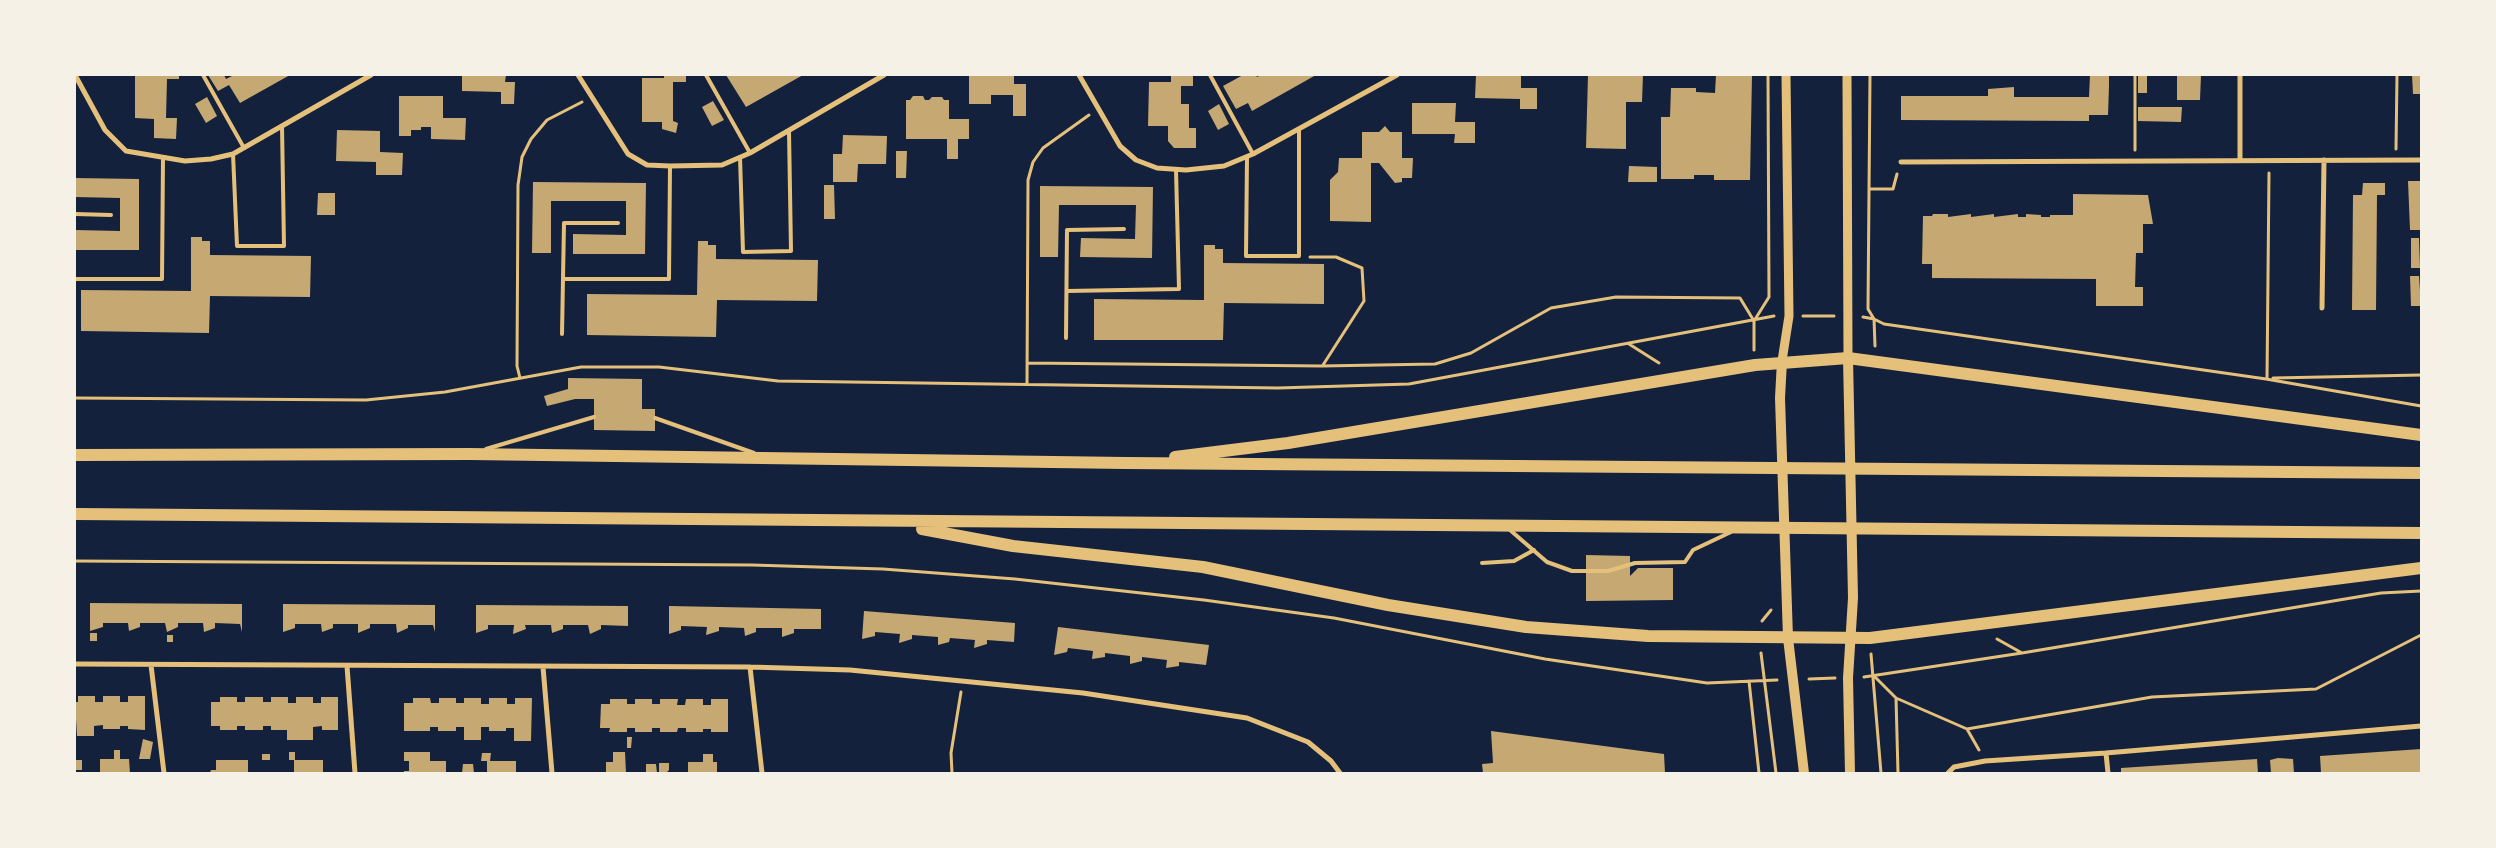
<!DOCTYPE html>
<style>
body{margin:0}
#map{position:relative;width:2496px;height:848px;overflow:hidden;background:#14213d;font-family:Signika,sans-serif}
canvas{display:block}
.frame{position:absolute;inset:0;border:76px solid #f6f1e7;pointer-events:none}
</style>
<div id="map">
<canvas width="2496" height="848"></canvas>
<div class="frame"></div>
</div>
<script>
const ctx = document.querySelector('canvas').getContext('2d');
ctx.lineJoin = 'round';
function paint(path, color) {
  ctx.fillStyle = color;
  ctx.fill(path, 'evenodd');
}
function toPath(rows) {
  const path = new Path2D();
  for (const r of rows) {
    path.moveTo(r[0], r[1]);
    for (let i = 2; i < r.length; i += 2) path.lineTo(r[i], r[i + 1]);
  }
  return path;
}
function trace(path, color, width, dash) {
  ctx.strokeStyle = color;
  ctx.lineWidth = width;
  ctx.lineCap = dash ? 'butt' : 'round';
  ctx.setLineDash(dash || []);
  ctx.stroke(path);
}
paint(toPath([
 [135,75,179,75,179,79,167,79,166,118,177,118,176,139,154,138,154,119,135,118],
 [208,75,224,75,226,79,234,75,290,75,240,103,229,85,218,91],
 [462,75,506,75,505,82,515,82,514,104,501,104,501,92,462,91],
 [664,75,686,75,686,82,673,82,673,121,678,123,676,133,662,129,662,122,642,122,642,78,664,78],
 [726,75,803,75,746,107],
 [969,75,1014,75,1014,84,1026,84,1026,116,1013,116,1013,95,991,95,991,104,969,104],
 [1171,75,1193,75,1193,86,1181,86,1181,104,1189,104,1189,128,1196,128,1196,148,1174,148,1168,141,1168,126,1148,126,1149,82,1171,82],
 [1243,75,1256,75,1257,77,1261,75,1316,75,1252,111,1248,103,1236,109,1223,86],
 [1476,75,1521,75,1521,88,1537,88,1537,109,1520,109,1520,99,1475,98],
 [1588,75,1643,75,1642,102,1626,102,1626,149,1586,148],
 [1716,75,1752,75,1750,180,1714,180,1714,175,1694,175,1694,179,1661,179,1661,117,1670,117,1671,88,1696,88,1696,92,1715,93],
 [2090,75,2109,75,2109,87,2108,115,2089,115,2089,121,1901,120,1901,96,1988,96,1988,89,2014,87,2014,97,2089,97],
 [2138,75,2147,75,2147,93,2138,93],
 [2177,75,2201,75,2200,100,2177,100],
 [2412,75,2421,75,2421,94,2413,94],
 [399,96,443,96,443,118,466,118,465,140,431,139,431,127,421,127,421,130,411,130,411,136,399,136],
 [913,96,923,96,925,100,929,100,932,97,942,97,944,100,949,100,949,119,969,119,969,139,958,139,958,159,947,159,947,139,906,139,906,100,910,100],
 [207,97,217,116,206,123,195,104],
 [713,101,724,120,712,126,702,107],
 [1412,103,1456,103,1455,122,1475,122,1475,143,1454,143,1455,134,1412,134],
 [1219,104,1229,124,1218,130,1208,111],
 [2138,107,2182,107,2181,122,2138,121],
 [1385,126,1390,132,1402,132,1402,158,1413,158,1412,178,1402,178,1402,182,1395,183,1379,163,1371,163,1371,222,1330,221,1330,180,1338,172,1339,158,1362,158,1362,132,1379,132],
 [337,130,380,131,380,152,403,153,402,175,376,175,376,162,336,161],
 [843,135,887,136,886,164,858,164,857,182,833,182,833,154,842,154],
 [896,151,907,151,906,178,896,178],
 [1629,166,1657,167,1657,182,1628,182],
 [75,178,139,179,139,250,75,250,75,230,120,231,120,198,75,197],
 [2408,181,2420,181,2420,230,2410,230],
 [533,182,646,183,645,254,573,254,573,234,626,235,626,201,551,201,551,253,532,253],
 [2363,183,2385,183,2385,195,2377,195,2376,310,2352,310,2353,195,2362,195],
 [824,185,834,185,835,219,824,219],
 [1040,186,1153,187,1152,258,1080,257,1081,238,1135,239,1136,205,1059,205,1058,257,1040,257],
 [318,193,335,193,335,215,317,215],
 [2073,194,2148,195,2153,224,2143,224,2143,253,2136,253,2135,287,2143,287,2143,306,2096,306,2096,279,1932,278,1932,264,1922,264,1923,216,1932,216,1933,214,1948,214,1948,217,1971,214,1971,217,1994,214,1994,217,2018,214,2018,217,2026,217,2026,214,2041,215,2041,217,2050,217,2050,215,2073,215],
 [191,237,202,237,202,241,210,241,210,255,311,256,310,297,210,296,209,333,81,331,81,290,191,291],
 [2411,238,2419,238,2420,268,2411,268],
 [698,241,708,241,708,245,716,245,716,259,818,260,817,301,717,300,716,337,587,335,587,294,697,295],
 [1204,245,1215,245,1215,249,1223,249,1223,263,1324,264,1324,304,1224,303,1223,340,1094,340,1094,299,1204,300],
 [2410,276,2419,276,2421,306,2411,306],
 [568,378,642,379,642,409,655,409,655,431,594,430,594,399,575,399,547,406,544,396,568,389],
 [1586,555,1630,556,1630,576,1638,568,1673,568,1673,600,1586,601],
 [90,603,242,604,242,632,240,624,215,623,215,628,204,632,203,623,178,623,178,627,167,632,165,623,140,623,140,627,129,631,128,623,103,623,103,627,90,631],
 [283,604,435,605,435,632,433,625,408,625,408,628,397,633,396,624,370,624,370,628,358,633,358,624,333,624,333,628,322,632,321,624,295,624,295,628,283,632],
 [476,605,628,606,628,626,601,625,601,629,590,634,588,625,563,625,563,629,552,633,551,625,525,625,526,629,513,634,514,625,488,625,488,629,476,633],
 [669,606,821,609,821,629,794,629,794,633,782,637,782,628,756,628,756,632,745,636,744,628,719,627,719,631,706,635,707,627,681,626,681,630,669,634],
 [864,611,1015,623,1014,642,987,640,987,644,974,648,975,640,950,638,949,642,938,645,938,637,912,635,912,639,899,643,900,634,875,632,875,636,862,639],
 [1058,627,1209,645,1206,665,1179,662,1179,666,1166,668,1167,660,1142,657,1142,661,1130,664,1130,656,1105,653,1105,657,1092,659,1093,651,1068,648,1067,652,1054,655],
 [90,633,97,633,97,641,90,641],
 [167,635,173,635,173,642,167,642],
 [78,696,95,696,95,702,103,702,103,696,120,696,120,702,128,702,128,696,145,696,145,730,128,729,128,726,120,726,120,729,103,729,103,725,94,726,94,736,77,736,75,702,78,702],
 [220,697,237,697,237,702,245,702,245,697,263,697,263,702,271,702,271,697,288,697,288,703,296,703,296,697,313,697,313,703,321,703,321,697,338,697,338,730,322,730,322,726,313,727,313,740,287,740,287,730,271,730,271,726,263,726,263,730,245,730,245,726,237,726,237,730,220,730,220,726,211,726,211,702,220,702],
 [413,698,430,698,431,703,439,703,439,698,456,698,456,703,464,703,464,698,481,698,481,704,489,704,489,698,507,698,507,704,515,704,515,698,532,698,531,741,514,741,514,728,506,728,506,731,489,731,489,727,481,727,481,740,464,740,464,727,456,727,456,731,438,731,438,727,430,727,430,731,404,731,404,703,413,703],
 [610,699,627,699,627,704,635,704,635,699,652,699,652,704,660,704,660,699,678,699,677,705,685,705,686,699,703,699,703,705,711,705,711,699,728,699,728,732,711,732,711,729,703,729,703,732,686,732,686,728,678,728,677,732,660,732,660,728,652,728,652,732,635,732,635,728,627,728,627,732,609,732,610,728,600,728,601,704,610,704],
 [1491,731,1664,754,1665,773,1483,773,1482,764,1493,763],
 [627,737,632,737,631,748,627,748],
 [143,739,153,742,150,759,139,759],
 [2421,749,2421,773,2321,773,2320,756],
 [114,750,120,750,120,759,129,759,130,773,100,773,100,759,114,759],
 [289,752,295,752,295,760,289,760],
 [404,752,430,752,430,761,446,761,446,772,404,773,404,771,409,771,409,761,404,761],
 [613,752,625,752,626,773,606,773,606,762,613,762],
 [482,753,491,753,490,761,516,761,516,773,487,773,487,761,481,761],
 [262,754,270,754,270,760,262,760],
 [703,754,713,754,713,762,717,762,717,773,688,773,688,762,703,762],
 [2278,758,2293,759,2294,773,2271,773,2270,760],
 [2257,759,2258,773,2121,773,2121,768],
 [76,760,82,760,82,770,76,770],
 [216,760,248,760,248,773,210,773,211,770,216,770],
 [294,760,323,760,323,773,294,773],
 [659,763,669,763,669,770,666,773,659,773],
 [463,764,473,764,474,773,462,773],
 [646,764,656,764,657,773,646,773]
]), '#c6a872');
trace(toPath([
 [1870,75,1868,309,1874,319,1875,346],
 [2396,149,2397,75],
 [2135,150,2135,75],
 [1869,189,1893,189,1897,174],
 [1310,257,1336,257,1362,268,1364,301,1323,365],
 [1803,316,1834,316],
 [1863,317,1874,319,1884,324,2266,379,2421,406],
 [1629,344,1659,363],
 [1754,350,1754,321,1769,297,1768,75],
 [1027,363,1322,366,1435,364,1471,353,1551,308,1616,297,1740,298,1754,321],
 [520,378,517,366,518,185,522,157,531,139,547,120,582,102],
 [2273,378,2421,375],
 [2267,379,2269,173],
 [1027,384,1028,180,1033,162,1043,148,1089,115],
 [75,398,366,400,445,392,581,367,659,367,778,381,1278,388,1409,384,1774,316],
 [75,561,752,565,883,569,1015,579,1204,600,1334,618,1545,659,1707,683,1777,680],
 [1762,621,1771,610],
 [1997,639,2022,653],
 [1761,653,1776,773],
 [1871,654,1881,773],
 [1864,677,2022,653,2381,593,2421,591],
 [1875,677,1896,698,1967,729,2152,697,2316,689,2421,635],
 [1809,679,1835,678],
 [1749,681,1759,773],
 [1896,698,1898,773],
 [1967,729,1979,750],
 [952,773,951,753,961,692]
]), '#e5c07b', 3);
trace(toPath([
 [203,75,244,148],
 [706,75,750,153],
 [1210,75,1253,154],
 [233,154,237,246,284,246,282,126],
 [740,157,743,252,791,251,789,131],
 [1247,157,1246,256,1299,256,1299,129],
 [75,214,111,215],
 [75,279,162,279,163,158],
 [563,279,669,279,670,166],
 [1067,291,1179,289,1176,170],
 [562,334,564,223,618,223],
 [1066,338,1067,230,1124,229],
 [655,418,754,453],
 [486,449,594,417],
 [1510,530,1547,562,1572,571,1608,571,1635,563,1685,562,1693,550,1731,532],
 [1482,563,1514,561,1534,550]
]), '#e5c07b', 4);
trace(toPath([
 [75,75,105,130,126,151,185,161,211,159,233,154,371,75],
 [578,75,628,154,647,165,670,166,722,165,750,153,884,75],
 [1079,75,1120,146,1136,160,1157,168,1186,170,1224,166,1253,154,1397,75],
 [2240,160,2240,75],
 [1901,162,2421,160],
 [2322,308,2324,160],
 [75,664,750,667,850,670,1083,693,1247,718,1308,742,1331,761,1340,773],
 [151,665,164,773],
 [347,666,355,773],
 [543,667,552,773],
 [750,667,762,773],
 [2106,753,2108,773],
 [1948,773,1954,767,1985,761,2106,753,2421,726]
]), '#e5c07b', 5);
trace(toPath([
 [1847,75,1848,358],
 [1782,361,1789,316,1786,75]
]), '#e5c07b', 9);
trace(toPath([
 [1848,358,1853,598,1848,678,1850,773],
 [1782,361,1780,398,1788,638,1804,773]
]), '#e5c07b', 10);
trace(toPath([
 [75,455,470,454,1126,463,2421,473],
 [1175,457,1288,443,1755,365,1848,358,2421,435],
 [75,514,2421,533],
 [922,529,1013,546,1203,567,1388,605,1526,627,1648,636,1870,638,2421,568]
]), '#e5c07b', 12);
</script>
